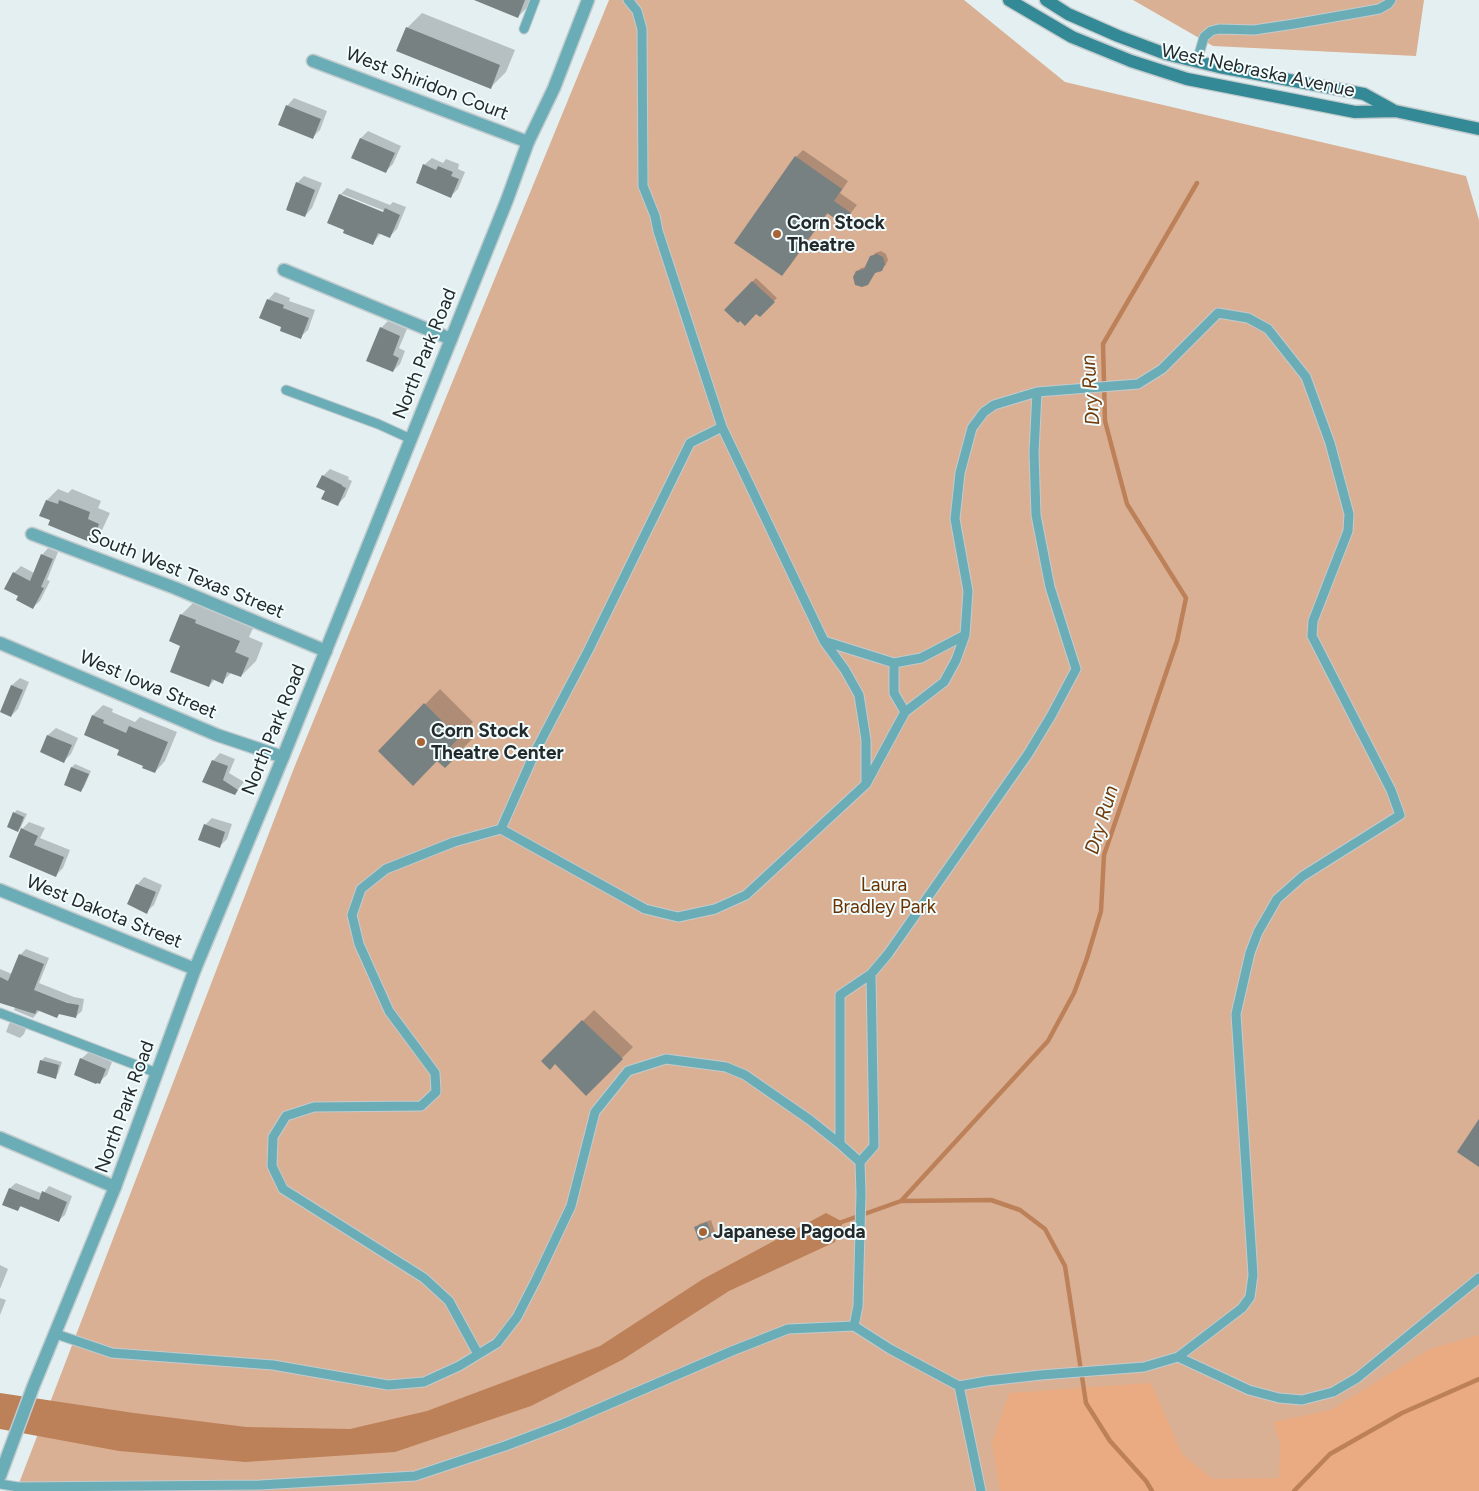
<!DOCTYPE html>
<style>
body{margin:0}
canvas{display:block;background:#e4eff1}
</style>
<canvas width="1479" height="1491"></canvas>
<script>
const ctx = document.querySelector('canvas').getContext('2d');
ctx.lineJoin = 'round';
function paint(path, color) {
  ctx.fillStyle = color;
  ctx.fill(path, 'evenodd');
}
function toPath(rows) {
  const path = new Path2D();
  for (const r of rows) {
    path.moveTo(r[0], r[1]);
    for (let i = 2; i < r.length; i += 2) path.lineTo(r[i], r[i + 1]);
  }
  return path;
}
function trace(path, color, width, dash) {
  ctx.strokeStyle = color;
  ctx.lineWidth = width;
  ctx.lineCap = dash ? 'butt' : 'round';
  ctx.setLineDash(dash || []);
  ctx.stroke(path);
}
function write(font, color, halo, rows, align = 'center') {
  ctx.font = font + ' Figtree,sans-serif';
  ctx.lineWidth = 4;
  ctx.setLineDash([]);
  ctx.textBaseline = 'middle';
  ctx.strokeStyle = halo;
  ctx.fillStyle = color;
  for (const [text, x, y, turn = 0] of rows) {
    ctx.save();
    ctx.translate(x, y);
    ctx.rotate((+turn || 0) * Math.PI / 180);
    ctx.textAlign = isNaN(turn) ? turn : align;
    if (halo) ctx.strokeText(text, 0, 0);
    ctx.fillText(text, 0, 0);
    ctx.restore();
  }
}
paint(toPath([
 [609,0,964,0,1065,82,1466,176,1479,220,1479,1491,16,1491,294,768],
 [1133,0,1424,0,1416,56,1213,46]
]), '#dab094');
paint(toPath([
 [1479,1335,1479,1491,1000,1491,992,1443,1009,1393,1151,1383,1182,1454,1212,1479,1279,1478,1280,1444,1274,1422,1331,1410,1430,1349]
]), '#eaab82');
paint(toPath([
 [826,1213,843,1222,835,1242,729,1291,622,1360,531,1406,395,1452,245,1462,119,1451,0,1429,0,1393,134,1413,246,1427,350,1429,427,1411,600,1346,703,1279]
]), '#bd8159');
paint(toPath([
 [476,0,534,0,518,17],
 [422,13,515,50,506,72,491,87,407,28],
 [294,98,327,111,320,130,313,137,287,106],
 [368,131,401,146,393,164,386,171,353,157,361,138],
 [803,150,848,181,840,193,857,205,843,223,828,213,789,267,782,275,796,157],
 [432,158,443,163,446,159,459,164,458,169,465,172,458,189,451,196,424,165],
 [304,176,322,183,312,208,305,216,297,183],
 [347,188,390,205,393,202,406,207,397,229,390,236,381,233,373,243,340,195],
 [342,194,390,213,389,215,342,197],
 [881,251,886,254,888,260,885,266,876,271,868,284,857,272,861,268,866,267,875,253],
 [756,278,777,298,760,315,756,312,726,310],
 [275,292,290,298,289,301,315,310,308,330,300,337,283,326,268,300],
 [388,321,407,329,399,348,405,351,400,364,393,371,381,328],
 [330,469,349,477,348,479,352,481,345,497,338,504,327,491,323,476],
 [58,489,68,493,72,489,101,501,98,508,110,513,102,530,91,542,41,515,47,500],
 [48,548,58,552,47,580,50,581,40,601,33,607,19,596,14,573,21,566,34,573,42,555],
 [196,600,254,626,249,637,263,643,256,661,241,676,232,672,222,682,215,679,209,686,182,645,181,615],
 [20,678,29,682,18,709,11,716,1,712,12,685],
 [440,689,473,722,465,730,473,738,445,767,437,759,380,751],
 [103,705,113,709,112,712,135,722,140,717,177,732,165,761,155,772,121,749,85,734,93,715],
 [56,728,78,738,71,754,64,761,41,751,48,735],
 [220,753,235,759,229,773,244,782,235,793,203,781,213,761],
 [75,764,91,771,84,787,81,790,65,784,72,767],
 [17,810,27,814,21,827,18,830,14,813],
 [212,818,232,824,227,839,220,846,205,825],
 [29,822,45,828,40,838,70,850,63,868,56,875,22,829],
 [144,877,162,885,154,905,146,912,137,885],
 [26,949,49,958,39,983,74,997,84,999,82,1011,75,1017,60,1013,57,1016,40,1010,33,1018,14,1010,17,1003,0,996,0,969,12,974,20,955],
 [594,1010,633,1047,586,1094,555,1063,543,1061],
 [12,1020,27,1026,24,1034,20,1038,6,1032,9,1024],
 [89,1052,112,1062,107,1075,99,1082,81,1059],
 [45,1057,62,1062,58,1074,55,1077,41,1061],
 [16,1183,43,1194,49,1186,72,1196,65,1215,59,1220,22,1205,18,1210,10,1188],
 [711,1220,715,1232,712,1235,696,1228,699,1224],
 [0,1265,8,1269,0,1289],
 [0,1298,6,1300,0,1315]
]), '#0003');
trace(toPath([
 [901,1201,991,1200,1020,1210,1045,1229,1065,1266,1086,1403,1110,1441,1146,1481,1152,1491],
 [839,1223,901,1201,1048,1041,1074,993,1087,958,1101,911,1104,855,1177,641,1186,598,1127,504,1105,421,1103,344,1197,183],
 [1294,1491,1330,1454,1402,1413,1479,1379]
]), '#bd8159', 4.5);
paint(toPath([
 [474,0,525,0,518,18],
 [406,27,500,65,491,89,396,51],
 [286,105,321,119,313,139,278,125],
 [360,138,395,153,386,173,351,158],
 [795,156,842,189,834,201,851,213,843,224,827,213,782,276,734,243],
 [423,164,436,170,438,166,453,172,451,176,459,179,451,198,416,183],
 [296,182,315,190,305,217,286,210],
 [339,194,383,212,385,208,400,215,390,238,378,233,373,245,343,233,344,230,327,223],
 [877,254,883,257,885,264,882,271,875,273,868,285,862,287,855,285,853,277,856,271,864,269,870,256],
 [752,281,775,302,760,317,756,314,745,326,740,321,738,323,724,310],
 [267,299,284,305,283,308,309,318,301,339,280,331,281,327,259,318],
 [380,327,400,336,393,355,399,358,393,372,366,361],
 [322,475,342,485,342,486,346,488,338,506,321,499,325,491,316,487],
 [46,500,58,504,59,500,90,512,88,519,99,524,92,543,48,525,50,520,39,516],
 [41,554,53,559,41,587,44,588,33,609,16,600,18,596,4,589,13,572,30,581],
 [180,614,196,620,195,623,240,641,235,652,249,658,241,677,227,672,223,684,212,679,209,687,170,672,180,646,169,641],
 [11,685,23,690,11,717,0,712],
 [424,703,459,738,451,746,459,754,445,768,437,761,413,786,378,751],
 [92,715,104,720,103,723,126,733,129,726,168,742,155,773,142,768,143,766,117,755,119,750,84,735],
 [47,735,72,745,64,763,40,752],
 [212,760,228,766,223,780,238,790,235,795,202,782],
 [71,767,89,774,81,792,64,785],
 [13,812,24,817,18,832,7,827],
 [204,824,225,832,220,848,198,840],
 [21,828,38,836,34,845,64,857,56,877,9,857],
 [136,884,156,892,147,914,127,904],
 [19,954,44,964,34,990,67,1003,79,1005,76,1018,59,1014,57,1018,37,1010,35,1014,0,1003,0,977,8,981],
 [582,1020,623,1059,586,1096,555,1064,550,1070,541,1061],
 [80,1058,106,1069,100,1084,97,1083,96,1084,74,1075],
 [40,1060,59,1065,56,1079,37,1073],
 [1479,1119,1479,1167,1457,1152],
 [9,1188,39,1200,42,1191,67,1202,59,1222,20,1206,18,1211,2,1205],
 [707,1222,712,1236,699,1241,694,1227]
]), '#778182');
const service = toPath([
 [628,0,637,11,642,29,643,186,655,216,658,231,722,427,824,641,845,670,859,695,866,740,866,781],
 [524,29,535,0],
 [1197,61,1204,37,1211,31,1219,29,1254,30,1294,24,1379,9,1388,4,1391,0],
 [286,390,378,424,411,439],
 [824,641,894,663,921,658,965,635],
 [894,663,894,693,905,712],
 [501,829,536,750,588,651,690,443,722,427],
 [0,1013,157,1073],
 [840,1144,840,995,871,974,888,954,1028,754,1051,716,1076,669,1050,587,1036,515,1034,453,1037,392],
 [860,1162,874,1146,871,974],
 [56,1334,112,1353,273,1365,388,1385,424,1382,459,1366,497,1343,517,1317,536,1280,571,1206,595,1112,628,1071,666,1059,726,1067,745,1075,810,1120,840,1144,860,1162,861,1193,858,1306,854,1326],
 [1178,1357,1249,1390,1279,1398,1302,1400,1333,1392,1357,1378,1479,1278],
 [959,1386,981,1491],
 [0,1484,18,1487,260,1485,415,1476,505,1446,563,1424,732,1351,788,1329,854,1326,890,1349,959,1386,987,1381,1041,1375,1144,1367,1178,1357,1242,1308,1250,1297,1253,1275,1236,1014,1250,953,1258,932,1277,899,1303,876,1400,815,1391,790,1312,636,1313,621,1348,531,1349,514,1330,443,1306,377,1268,329,1248,318,1218,313,1162,369,1138,384,1037,392,994,405,984,412,972,428,960,473,955,519,968,591,965,635,956,660,944,682,905,712,866,784,746,895,715,909,678,917,645,909,501,829,454,842,386,869,361,889,352,915,359,944,389,1011,435,1073,436,1092,421,1106,314,1107,286,1116,273,1137,272,1166,283,1189,424,1278,449,1301,478,1354]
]);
const minor = toPath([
 [313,61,528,142],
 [284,270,451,339],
 [32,534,175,588,326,651],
 [0,643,217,735,283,757],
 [0,890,195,969],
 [0,1138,115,1187]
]);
const tertiary = toPath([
 [0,1476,33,1387,115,1187,195,969,283,757,507,200,528,142,554,88,588,0]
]);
const secondary = toPath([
 [1009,0,1072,37,1131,61,1187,79,1355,112,1395,111,1479,129],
 [1046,0,1068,14,1118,36,1166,54,1219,67,1364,94,1393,110]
]);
trace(service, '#c2cbcd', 11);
trace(minor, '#c2cbcd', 15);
trace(tertiary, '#c2cbcd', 15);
trace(secondary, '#c2cbcd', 15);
trace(service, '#6badb7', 9);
trace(minor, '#6badb7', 12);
trace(tertiary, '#6badb7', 12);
trace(secondary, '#338995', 12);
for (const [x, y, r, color] of [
 [777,234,5,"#a86434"],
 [421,742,5,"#a86434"],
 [703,1232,5,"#a86434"]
]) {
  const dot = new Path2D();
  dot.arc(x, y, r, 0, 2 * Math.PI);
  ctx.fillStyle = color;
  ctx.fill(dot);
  trace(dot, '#f1fdfe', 2);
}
write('19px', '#25292a', '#f1fdfe', [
 ["West Nebraska Avenue",1258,71,12],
 ["West Shiridon Court",427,84,21],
 ["North Park Road",425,354,-68],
 ["South West Texas Street",186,574,22],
 ["West Iowa Street",148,685,23],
 ["North Park Road",274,730,-68],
 ["West Dakota Street",104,912,22],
 ["North Park Road",125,1107,-70]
]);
write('bold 19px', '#25292a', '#f1fdfe', [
 ["Corn Stock",787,223],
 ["Theatre",787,245],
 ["Corn Stock",431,731],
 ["Theatre Center",431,753],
 ["Japanese Pagoda",713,1232]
], 'left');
write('19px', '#6a3200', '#f1fdfe', [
 ["Laura",884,885],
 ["Bradley Park",884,907]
]);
write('italic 20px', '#733a08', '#f1fdfe', [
 ["Dry Run",1091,390,-94],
 ["Dry Run",1102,820,-73]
]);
</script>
